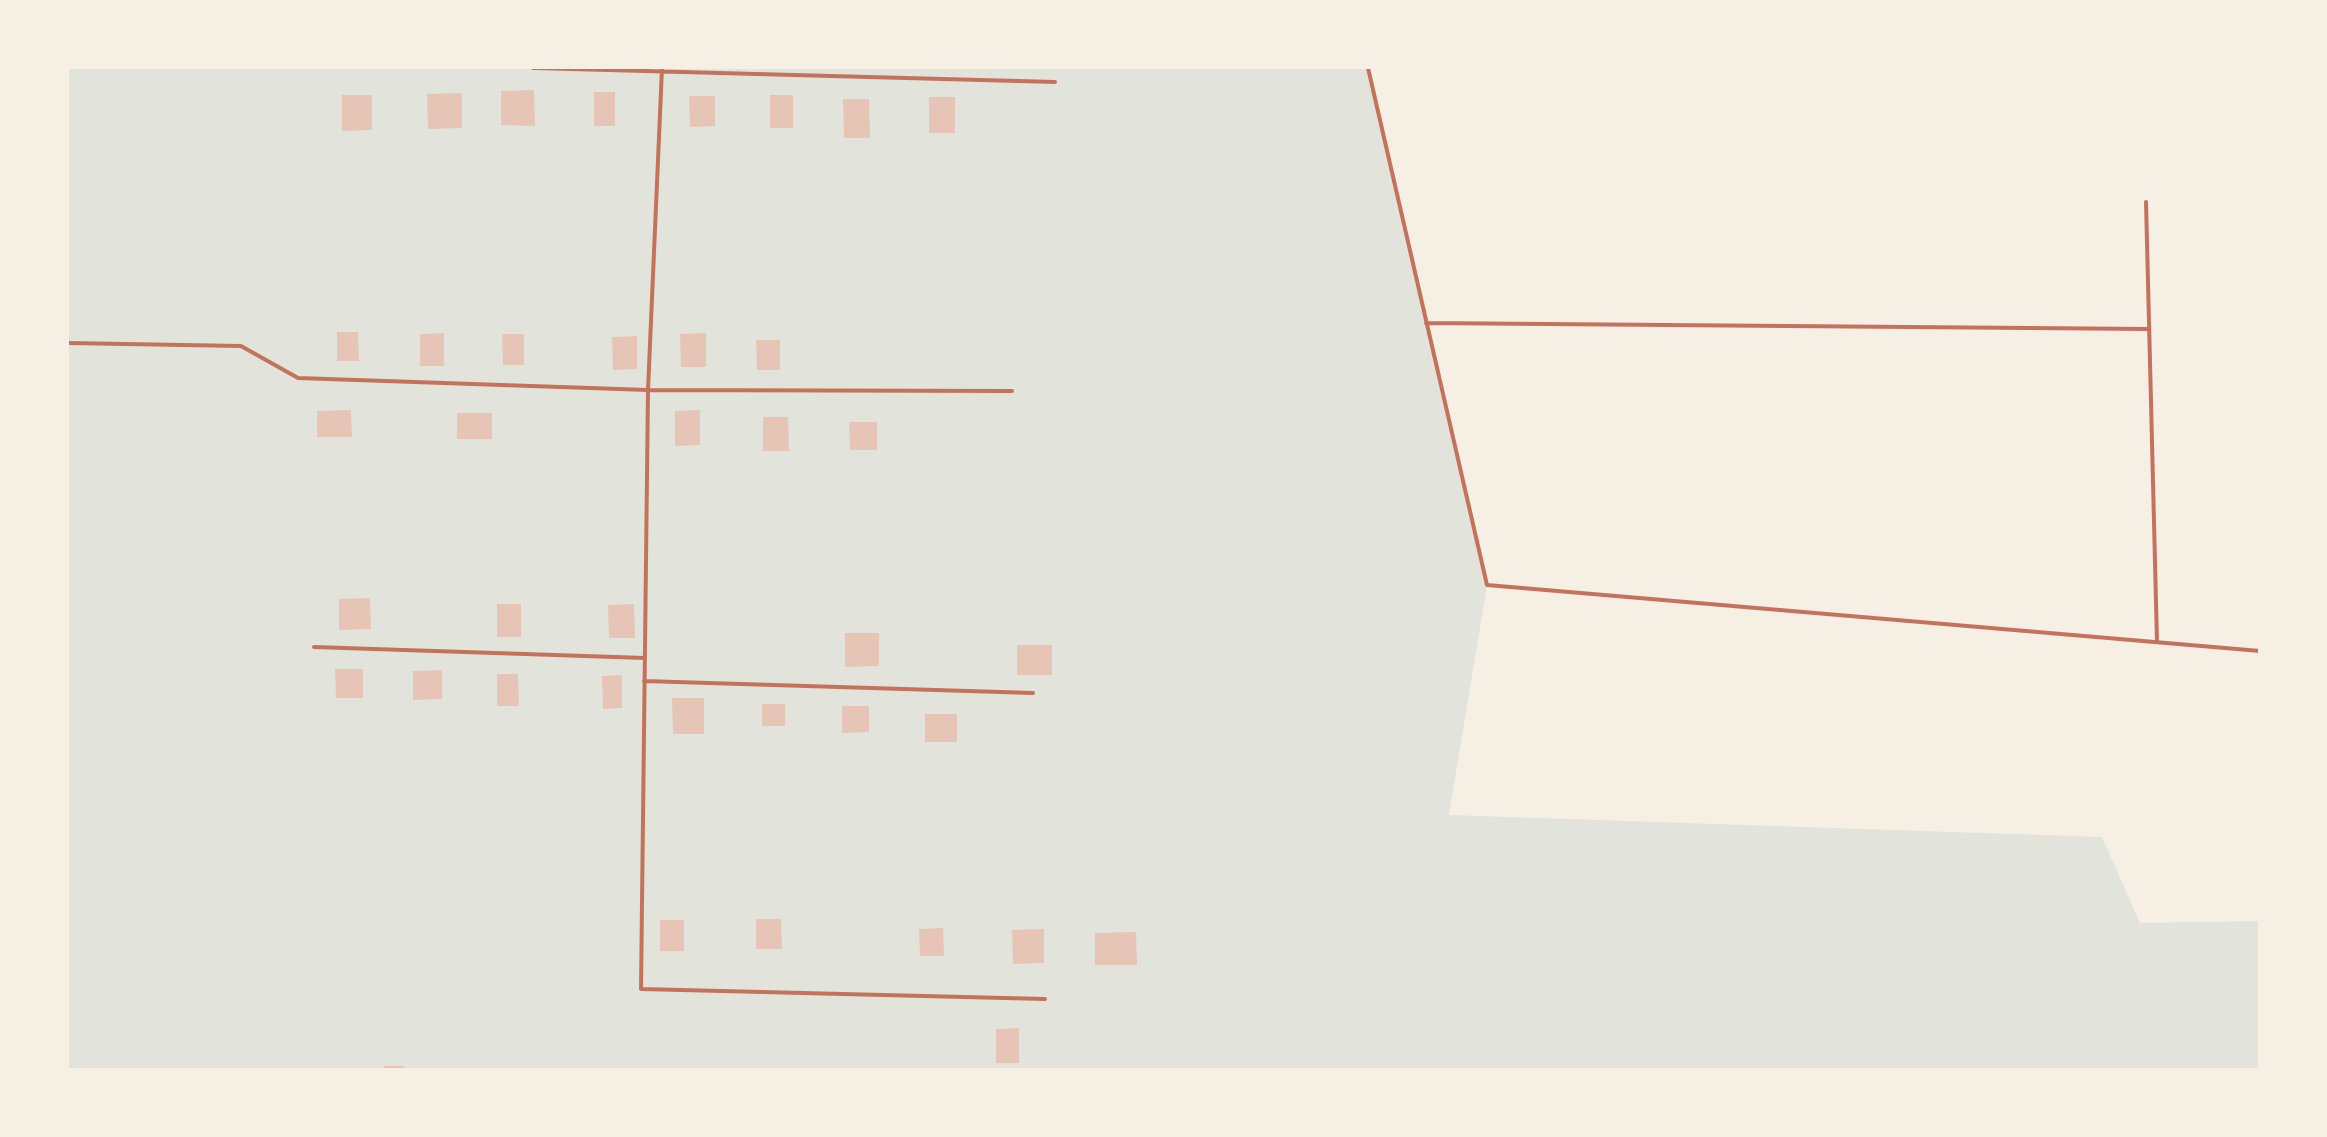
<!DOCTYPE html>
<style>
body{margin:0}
#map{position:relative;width:2327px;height:1137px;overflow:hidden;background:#f6efe4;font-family:"Fira Sans",sans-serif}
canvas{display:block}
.frame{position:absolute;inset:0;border:69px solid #f6efe4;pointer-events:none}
</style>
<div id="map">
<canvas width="2327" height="1137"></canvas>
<div class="frame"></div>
</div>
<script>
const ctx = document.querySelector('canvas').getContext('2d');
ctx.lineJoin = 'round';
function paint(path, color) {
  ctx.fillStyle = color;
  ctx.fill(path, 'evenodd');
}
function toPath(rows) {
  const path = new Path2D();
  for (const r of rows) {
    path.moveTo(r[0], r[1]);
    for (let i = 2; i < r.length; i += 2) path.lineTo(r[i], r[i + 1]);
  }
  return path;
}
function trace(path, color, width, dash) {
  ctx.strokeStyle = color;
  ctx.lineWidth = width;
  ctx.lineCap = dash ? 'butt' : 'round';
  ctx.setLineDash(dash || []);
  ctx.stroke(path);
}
paint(toPath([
 [68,68,1368,68,1487,585,1449,815,2102,837,2140,923,2259,921,2259,1069,68,1069]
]), '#e2e4dc');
paint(toPath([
 [534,90,535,126,501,125,501,91],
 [594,92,615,92,615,126,594,126],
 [462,93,462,128,428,129,427,94],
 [342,95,372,95,372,130,342,131],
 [770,95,793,95,793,128,770,128],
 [689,96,715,96,715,126,690,127],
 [929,97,955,97,955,133,929,133],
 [843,99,869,99,870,138,844,138],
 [337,332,358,332,359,361,337,361],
 [444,333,444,366,420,366,420,334],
 [706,333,706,367,681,367,680,334],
 [502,334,524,334,524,365,503,365],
 [637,336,637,369,613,370,612,337],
 [756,340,780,340,780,370,757,370],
 [351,410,352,437,317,437,317,411],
 [700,410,700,445,675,446,675,411],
 [457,413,492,413,492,439,457,439],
 [763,417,788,417,789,451,763,451],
 [849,422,877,422,877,450,850,450],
 [370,598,371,629,339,630,339,599],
 [497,604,521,604,521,637,497,637],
 [634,604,635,638,609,638,608,605],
 [845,633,879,633,879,666,845,667],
 [1017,645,1052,645,1052,675,1017,675],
 [335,669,363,669,363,698,336,698],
 [442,670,442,699,413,700,413,671],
 [497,674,518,674,519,706,497,706],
 [622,675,622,708,603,709,602,676],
 [672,698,704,698,704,734,673,734],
 [762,704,785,704,785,726,762,726],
 [842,706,869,706,869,732,842,733],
 [925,714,957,714,957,742,925,742],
 [756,919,781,919,782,949,756,949],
 [660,920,684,920,684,951,660,951],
 [943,928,944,956,920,956,919,929],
 [1044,929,1044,963,1013,964,1012,930],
 [1136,932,1137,965,1095,965,1095,933],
 [1019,1028,1019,1063,996,1063,996,1029],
 [384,1066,404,1066,404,1070,384,1070]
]), '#e6c5b7');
trace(toPath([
 [533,68,1055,82],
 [662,68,648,390,641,989,1045,999],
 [1368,68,1487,585,2260,651],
 [2146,202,2157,642],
 [1426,323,2149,329],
 [68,343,241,346,298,378,648,390,1012,391],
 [314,647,645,658],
 [644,681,1033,693]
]), '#c5725c', 4);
</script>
